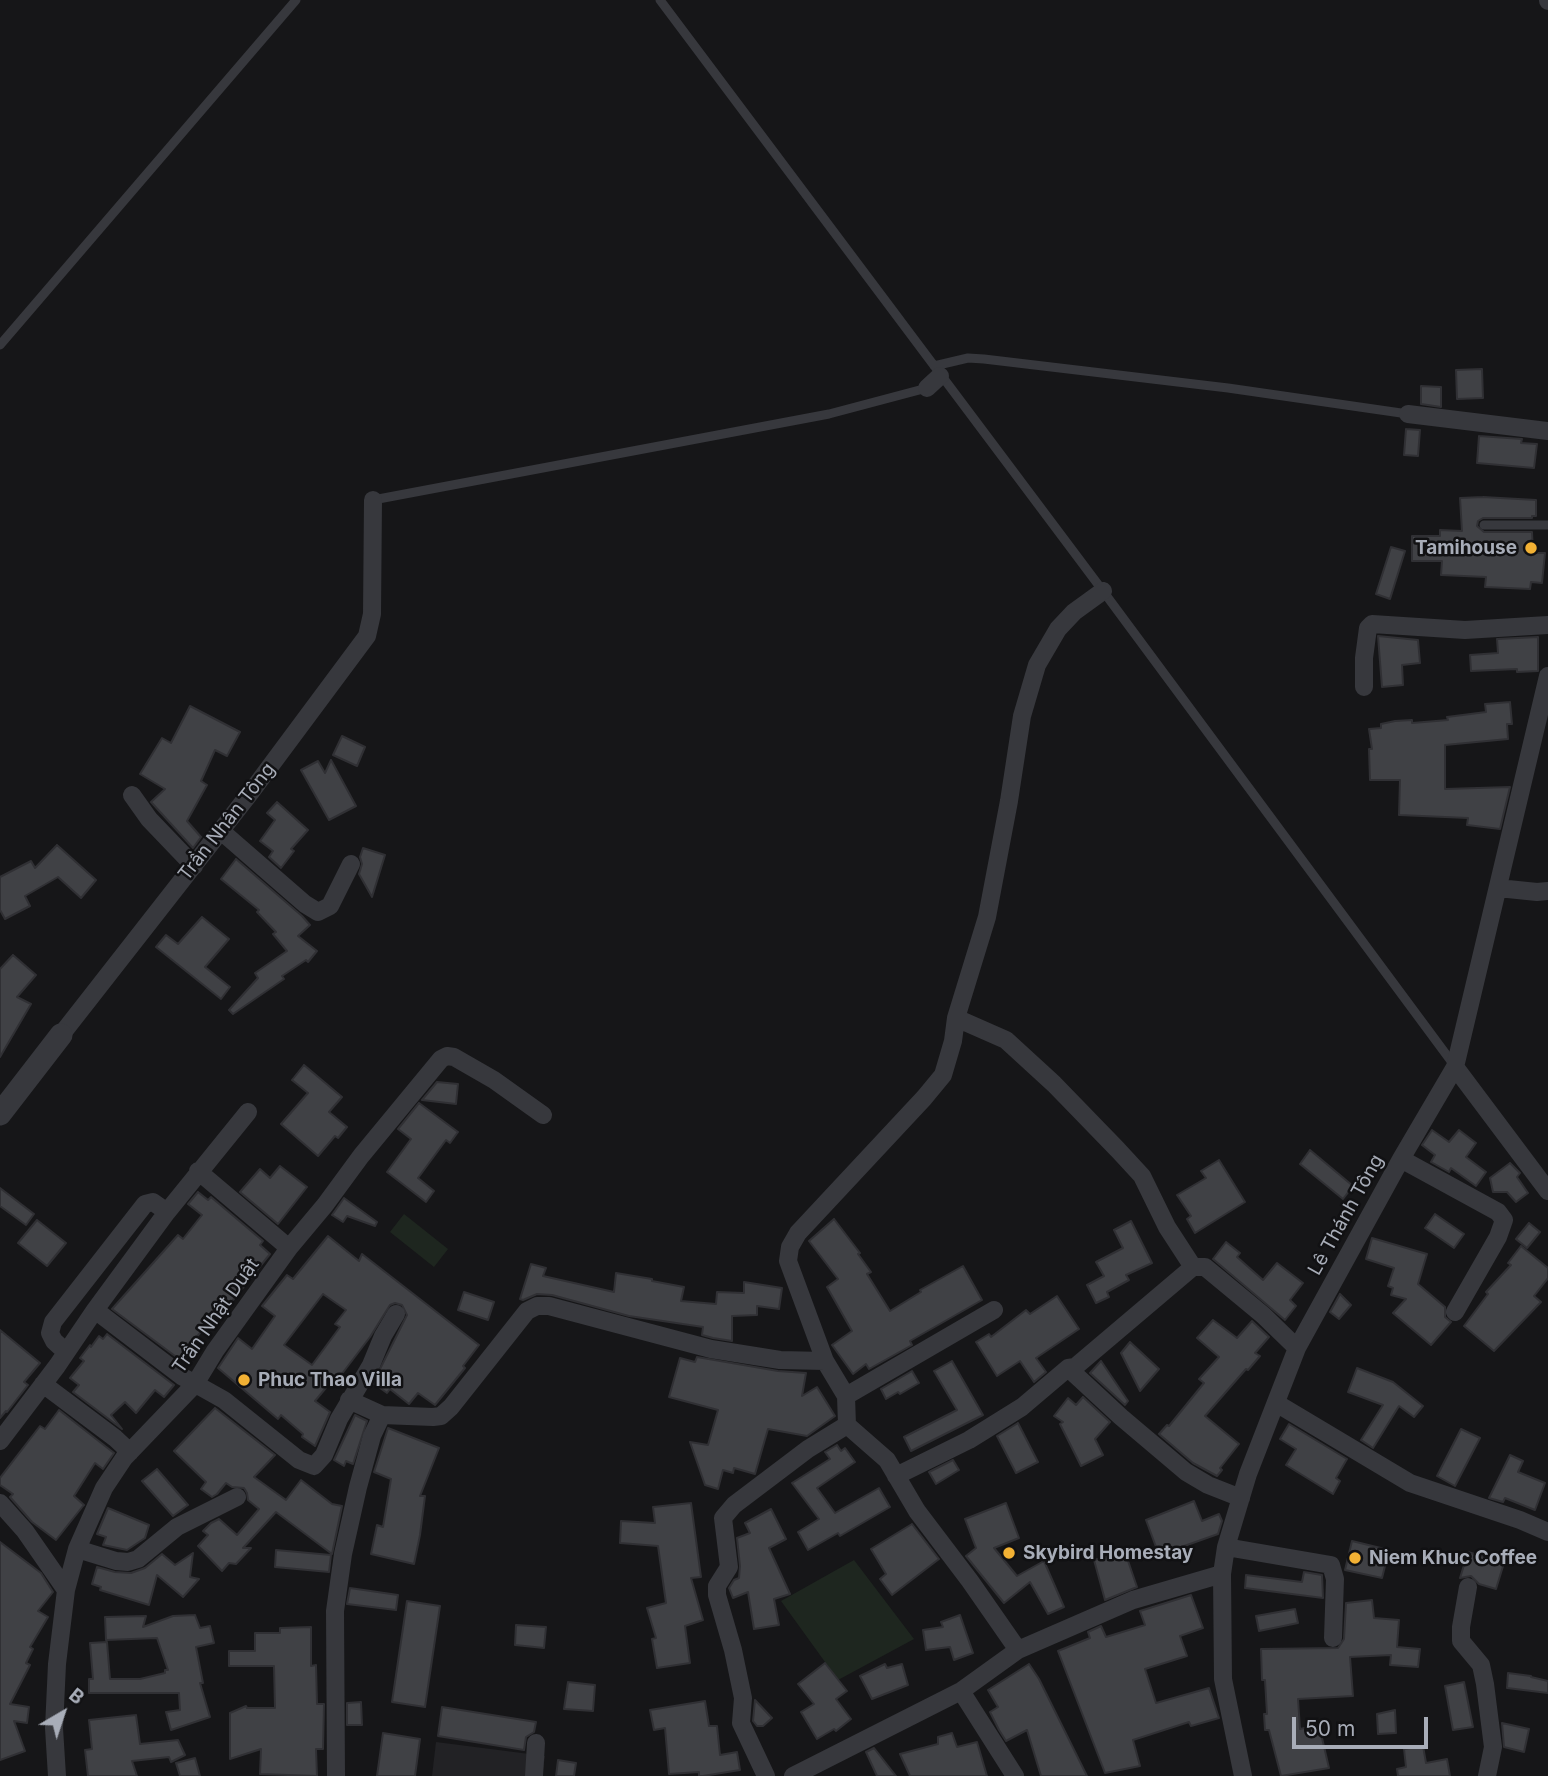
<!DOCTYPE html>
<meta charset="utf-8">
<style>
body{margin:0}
#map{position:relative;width:1548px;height:1776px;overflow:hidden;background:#161618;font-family:Inter,sans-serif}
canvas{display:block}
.north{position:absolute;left:28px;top:1678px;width:70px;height:70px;-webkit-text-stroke:5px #111113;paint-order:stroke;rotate:39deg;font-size:19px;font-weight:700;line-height:28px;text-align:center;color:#a8adb8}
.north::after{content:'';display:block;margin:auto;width:24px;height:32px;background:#a8adb8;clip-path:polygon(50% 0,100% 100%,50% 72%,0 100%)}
.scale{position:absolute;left:1292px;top:1717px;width:136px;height:32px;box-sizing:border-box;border:4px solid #a8adb8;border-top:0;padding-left:9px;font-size:21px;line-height:24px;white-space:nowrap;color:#a8adb8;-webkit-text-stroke:5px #111113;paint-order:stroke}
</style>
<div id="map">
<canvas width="1548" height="1776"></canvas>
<div class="north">B</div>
<div class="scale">50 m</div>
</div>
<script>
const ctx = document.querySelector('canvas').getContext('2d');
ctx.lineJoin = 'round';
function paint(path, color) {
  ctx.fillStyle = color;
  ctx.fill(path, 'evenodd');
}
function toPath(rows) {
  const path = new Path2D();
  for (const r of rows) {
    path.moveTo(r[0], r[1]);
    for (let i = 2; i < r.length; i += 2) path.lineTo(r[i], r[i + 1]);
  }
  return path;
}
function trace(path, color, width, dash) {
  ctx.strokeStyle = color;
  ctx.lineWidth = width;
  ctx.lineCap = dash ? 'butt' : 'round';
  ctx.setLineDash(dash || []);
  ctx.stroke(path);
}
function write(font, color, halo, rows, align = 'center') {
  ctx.font = font + ' Inter,sans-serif';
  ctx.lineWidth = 5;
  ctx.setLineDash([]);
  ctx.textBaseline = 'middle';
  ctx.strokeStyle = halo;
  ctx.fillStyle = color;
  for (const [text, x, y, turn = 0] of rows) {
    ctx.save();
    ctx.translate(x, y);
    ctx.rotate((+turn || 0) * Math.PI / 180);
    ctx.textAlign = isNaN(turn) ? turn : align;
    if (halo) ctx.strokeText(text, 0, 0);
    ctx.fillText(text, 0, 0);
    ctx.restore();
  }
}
paint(toPath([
 [436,1742,545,1756,542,1776,432,1776]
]), '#222225');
paint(toPath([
 [404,1214,448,1249,434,1267,390,1232],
 [854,1560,914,1639,838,1680,781,1601]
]), '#1e261f');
const building = toPath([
 [1482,369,1483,398,1457,399,1456,370,1482,369],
 [1421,386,1441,387,1441,407,1421,404,1421,386],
 [1406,429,1420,430,1418,456,1404,455,1406,429],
 [1479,436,1522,439,1521,443,1537,444,1534,468,1477,463,1479,436],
 [1483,497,1536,500,1536,516,1532,516,1532,518,1483,518,1478,521,1477,526,1484,532,1532,532,1533,553,1545,553,1542,583,1531,582,1530,589,1485,587,1486,577,1441,575,1442,561,1412,561,1412,536,1440,536,1440,530,1462,531,1460,498,1483,497],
 [1391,547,1405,551,1390,599,1376,594,1391,547],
 [1378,636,1418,640,1420,663,1402,665,1403,685,1382,687,1378,636],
 [1538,637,1538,671,1517,672,1517,669,1471,671,1470,655,1498,653,1497,639,1538,637],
 [1510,702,1512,724,1507,724,1508,739,1445,745,1445,789,1510,787,1500,829,1467,825,1468,818,1399,815,1400,780,1370,780,1369,749,1372,749,1369,729,1381,728,1381,724,1395,721,1412,720,1412,723,1448,720,1447,717,1486,712,1485,704,1510,702],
 [190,706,240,732,227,756,215,750,201,781,207,785,187,821,201,837,193,848,151,802,165,789,140,774,162,738,171,743,190,706],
 [342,736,365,747,357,766,333,755,342,736],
 [331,760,356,806,329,820,301,770,318,761,325,773,331,760],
 [277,802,308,830,291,849,294,851,281,868,269,857,273,851,260,841,275,820,267,813,277,802],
 [57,845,96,880,81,898,58,877,25,896,30,906,5,919,0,910,0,877,31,861,35,868,57,845],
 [363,848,385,855,372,897,359,874,362,864,360,857,363,848],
 [236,859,302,916,310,925,298,936,317,951,308,962,306,960,282,976,284,979,233,1014,229,1010,258,978,255,973,287,951,273,934,276,932,257,912,259,910,221,879,236,859],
 [202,917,229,939,205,967,230,987,221,999,156,947,166,935,178,944,202,917],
 [13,955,36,975,17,997,31,1004,0,1057,0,969,13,955],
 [304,1065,342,1097,329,1112,347,1127,338,1138,335,1136,318,1156,281,1124,308,1093,292,1080,304,1065],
 [437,1082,458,1084,456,1104,422,1100,437,1082],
 [419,1103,458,1132,450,1143,446,1140,418,1178,434,1191,426,1202,387,1172,411,1139,398,1129,419,1103],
 [1432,1130,1449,1142,1459,1130,1476,1143,1466,1157,1486,1172,1476,1186,1451,1168,1449,1172,1431,1162,1435,1155,1422,1145,1432,1130],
 [1310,1150,1353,1186,1343,1199,1300,1164,1310,1150],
 [1219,1160,1245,1202,1195,1233,1187,1219,1191,1216,1177,1195,1206,1178,1201,1171,1219,1160],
 [1510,1163,1520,1173,1517,1177,1528,1193,1516,1202,1507,1192,1493,1192,1490,1178,1510,1163],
 [280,1166,307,1187,278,1224,240,1192,260,1169,270,1178,280,1166],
 [0,1188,34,1214,26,1225,0,1206,0,1188],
 [198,1192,208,1200,211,1197,263,1241,260,1245,270,1254,212,1326,208,1323,179,1359,112,1309,178,1235,183,1239,202,1215,188,1204,198,1192],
 [344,1198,377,1222,375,1226,347,1216,343,1222,332,1215,344,1198],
 [1435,1214,1464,1234,1454,1248,1425,1228,1435,1214],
 [834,1219,860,1253,858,1254,871,1272,867,1274,890,1311,921,1292,920,1290,963,1266,982,1300,910,1341,912,1345,869,1369,866,1364,853,1374,832,1345,852,1331,827,1287,838,1279,809,1241,834,1219],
 [37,1220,66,1243,47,1266,18,1243,37,1220],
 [1131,1221,1152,1263,1126,1275,1129,1280,1107,1292,1109,1297,1096,1303,1087,1285,1104,1276,1096,1262,1123,1248,1114,1230,1131,1221],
 [1529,1223,1540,1232,1527,1248,1516,1239,1529,1223],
 [328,1236,359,1261,362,1254,479,1345,463,1366,465,1368,435,1405,418,1393,409,1404,390,1389,387,1393,373,1383,407,1315,402,1305,395,1303,390,1305,370,1337,338,1379,335,1377,315,1401,330,1412,315,1446,302,1437,303,1434,281,1415,278,1419,218,1368,238,1338,252,1349,275,1316,262,1306,287,1275,293,1279,328,1236],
 [323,1294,346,1310,335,1324,340,1327,312,1365,284,1345,323,1294],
 [1372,1238,1427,1254,1418,1284,1445,1307,1445,1317,1451,1322,1431,1345,1393,1313,1406,1299,1391,1295,1393,1288,1388,1286,1394,1268,1366,1259,1372,1238],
 [1226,1242,1240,1253,1237,1257,1263,1280,1277,1263,1303,1283,1290,1300,1296,1306,1285,1320,1213,1259,1226,1242],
 [1521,1246,1548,1268,1548,1278,1534,1296,1541,1302,1494,1351,1464,1326,1488,1294,1486,1292,1511,1265,1508,1263,1521,1246],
 [531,1264,546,1268,543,1276,614,1292,616,1273,652,1279,652,1281,684,1287,681,1301,716,1304,717,1292,744,1293,744,1282,782,1288,779,1309,757,1306,757,1315,732,1316,732,1341,713,1338,702,1335,703,1327,629,1316,552,1295,537,1294,523,1300,520,1299,531,1264],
 [464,1292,494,1302,488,1320,458,1310,464,1292],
 [1340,1294,1351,1305,1339,1319,1330,1312,1340,1294],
 [1057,1296,1079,1329,1036,1358,1046,1372,1034,1382,1020,1361,997,1376,976,1342,989,1334,991,1337,1026,1310,1030,1314,1057,1296],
 [1213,1320,1237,1338,1252,1321,1269,1337,1255,1353,1260,1356,1248,1370,1246,1369,1205,1416,1239,1444,1220,1468,1222,1470,1217,1476,1193,1463,1159,1434,1167,1425,1169,1426,1204,1383,1199,1379,1219,1357,1197,1338,1213,1320],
 [0,1330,40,1363,24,1382,28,1385,7,1412,6,1411,0,1418,0,1330],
 [107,1334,174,1385,164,1397,155,1390,136,1413,125,1402,111,1415,122,1429,73,1392,79,1385,70,1378,84,1361,80,1358,90,1345,91,1347,99,1336,103,1339,107,1334],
 [1130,1342,1159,1369,1140,1391,1121,1353,1130,1342],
 [697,1357,778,1371,806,1373,802,1396,817,1387,835,1416,807,1436,768,1429,755,1474,734,1468,733,1473,723,1470,718,1489,705,1485,690,1442,708,1445,718,1410,669,1397,680,1358,695,1362,697,1357],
 [952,1361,983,1415,911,1451,904,1437,957,1410,934,1371,952,1361],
 [1101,1361,1128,1401,1125,1405,1090,1373,1101,1361],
 [1357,1368,1393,1382,1423,1406,1414,1417,1399,1406,1373,1448,1361,1440,1383,1405,1348,1392,1357,1368],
 [912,1371,919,1383,900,1394,898,1392,886,1399,881,1389,912,1371],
 [1083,1397,1110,1422,1095,1439,1103,1455,1081,1466,1060,1424,1063,1422,1054,1416,1068,1398,1076,1405,1083,1397],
 [215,1408,275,1455,254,1477,286,1500,301,1480,332,1504,342,1506,332,1554,276,1512,243,1548,251,1548,236,1564,229,1563,222,1571,198,1546,208,1535,203,1531,211,1523,219,1519,237,1535,259,1509,248,1500,247,1493,244,1488,232,1487,226,1483,217,1494,212,1497,201,1489,206,1482,174,1451,215,1408],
 [59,1410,114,1453,103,1469,95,1463,74,1496,84,1505,83,1506,56,1540,32,1522,10,1497,13,1494,0,1485,0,1478,40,1426,45,1429,59,1410],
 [355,1415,367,1421,353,1464,346,1461,344,1466,334,1460,355,1415],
 [1018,1423,1038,1462,1016,1473,997,1436,1018,1423],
 [1289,1424,1347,1459,1336,1478,1340,1481,1333,1494,1286,1465,1296,1449,1280,1439,1289,1424],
 [388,1428,439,1448,420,1496,425,1496,420,1535,414,1564,371,1554,377,1525,383,1527,391,1479,374,1472,388,1428],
 [1461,1429,1480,1438,1455,1486,1437,1476,1461,1429],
 [837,1445,841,1451,845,1448,855,1462,817,1488,835,1513,879,1488,890,1507,840,1536,838,1533,808,1550,798,1532,819,1519,792,1483,830,1459,825,1452,837,1445],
 [1510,1455,1523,1461,1518,1472,1545,1483,1535,1510,1505,1498,1503,1502,1489,1498,1510,1455],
 [953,1460,959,1470,936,1484,929,1472,953,1460],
 [157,1469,188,1505,173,1516,142,1481,157,1469],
 [1194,1501,1202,1521,1219,1514,1222,1521,1218,1534,1159,1555,1146,1520,1194,1501],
 [691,1503,701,1577,691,1578,703,1620,685,1626,690,1663,657,1668,652,1639,656,1638,647,1608,666,1603,658,1546,620,1543,621,1521,655,1523,653,1507,691,1503],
 [1006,1503,1019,1538,994,1548,1017,1576,1044,1561,1064,1607,1048,1614,1030,1582,1004,1603,966,1556,976,1548,965,1519,1006,1503],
 [108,1508,149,1525,145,1538,127,1550,103,1545,106,1537,97,1534,108,1508],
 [771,1509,786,1539,769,1548,790,1594,774,1599,779,1625,754,1629,748,1592,733,1598,729,1588,734,1580,739,1578,740,1566,737,1538,750,1533,745,1523,771,1509],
 [912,1524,939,1559,892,1595,880,1579,886,1574,871,1549,912,1524],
 [1352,1541,1389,1550,1382,1578,1345,1570,1352,1541],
 [0,1542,41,1573,53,1592,38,1611,48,1617,30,1647,33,1649,26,1663,30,1665,10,1704,29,1707,27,1723,14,1721,25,1751,0,1760,0,1542],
 [276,1550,331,1555,329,1572,275,1567,276,1550],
 [1125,1552,1137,1587,1105,1600,1094,1560,1125,1552],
 [1468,1552,1504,1563,1496,1589,1479,1584,1471,1576,1460,1578,1468,1552],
 [193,1553,190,1577,199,1579,183,1597,157,1575,149,1605,100,1590,101,1587,92,1584,97,1567,115,1572,131,1573,145,1568,162,1554,175,1565,193,1553],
 [1304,1572,1322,1575,1323,1598,1245,1588,1246,1575,1302,1582,1304,1572],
 [350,1588,398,1595,396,1610,347,1604,350,1588],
 [1191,1595,1203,1628,1180,1636,1187,1656,1145,1669,1156,1703,1209,1688,1219,1718,1191,1726,1189,1722,1133,1740,1140,1766,1105,1773,1058,1651,1090,1638,1088,1632,1101,1626,1106,1637,1145,1625,1140,1611,1191,1595],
 [1372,1600,1374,1618,1399,1620,1397,1647,1420,1649,1418,1667,1390,1665,1391,1655,1350,1657,1353,1696,1298,1699,1300,1729,1319,1725,1329,1768,1281,1776,1269,1730,1265,1730,1264,1714,1267,1714,1265,1680,1262,1680,1261,1649,1338,1648,1344,1639,1346,1603,1372,1600],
 [407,1601,440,1606,425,1707,392,1702,407,1601],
 [1295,1609,1298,1623,1259,1631,1256,1616,1295,1609],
 [195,1615,200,1628,210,1626,214,1643,196,1647,203,1683,200,1683,210,1717,171,1730,166,1712,180,1710,179,1693,89,1693,89,1679,93,1679,90,1643,107,1642,110,1679,140,1679,165,1673,165,1670,168,1670,157,1638,106,1640,105,1617,146,1616,143,1627,173,1616,195,1615],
 [960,1615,973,1653,954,1660,950,1647,926,1650,923,1630,943,1627,941,1622,960,1615],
 [516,1625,546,1627,544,1648,515,1645,516,1625],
 [311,1627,311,1666,316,1665,317,1704,324,1704,323,1749,316,1749,317,1776,260,1774,261,1749,230,1759,230,1713,246,1706,247,1708,275,1708,274,1666,229,1666,229,1651,255,1651,255,1633,280,1633,280,1628,311,1627],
 [825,1663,847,1691,836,1699,851,1719,836,1731,834,1729,817,1739,801,1712,814,1704,798,1684,825,1663],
 [885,1664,887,1668,902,1664,908,1685,872,1699,860,1676,885,1664],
 [1029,1664,1039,1679,1087,1776,1041,1776,1027,1730,1006,1741,999,1730,990,1712,998,1707,988,1690,1029,1664],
 [1508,1673,1531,1676,1531,1677,1548,1681,1548,1693,1507,1688,1508,1673],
 [568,1682,595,1685,593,1711,564,1709,568,1682],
 [1464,1682,1473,1727,1453,1730,1445,1686,1464,1682],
 [755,1700,772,1718,763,1726,757,1726,753,1721,755,1700],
 [705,1701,709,1726,717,1726,720,1755,737,1752,740,1770,703,1776,699,1776,699,1772,669,1774,665,1728,654,1730,650,1710,705,1701],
 [361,1702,362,1725,347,1725,347,1703,361,1702],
 [442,1707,536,1722,534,1732,526,1737,524,1750,438,1736,442,1707],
 [1395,1710,1396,1733,1378,1734,1377,1714,1395,1710],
 [136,1715,140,1744,178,1740,185,1755,171,1762,169,1757,132,1761,137,1776,88,1776,85,1750,92,1749,89,1720,136,1715],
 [1502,1723,1529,1729,1524,1752,1504,1747,1502,1723],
 [383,1733,420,1739,415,1776,377,1776,383,1733],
 [952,1733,957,1747,977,1742,987,1776,910,1776,900,1754,938,1744,938,1737,952,1733],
 [1423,1746,1426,1763,1447,1759,1450,1776,1398,1776,1397,1769,1406,1767,1404,1749,1423,1746],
 [874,1748,896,1776,877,1776,866,1752,874,1748],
 [195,1758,200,1776,180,1776,176,1763,195,1758],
 [558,1760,576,1763,574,1776,556,1776,558,1760]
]);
paint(building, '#404145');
trace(building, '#303034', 2);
trace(toPath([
 [660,0,1103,591,1454,1065],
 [0,345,296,0],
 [934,366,968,358,984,359,1228,388,1408,414],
 [373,500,829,414,927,388],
 [1484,525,1548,525]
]), '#37383d', 9);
trace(toPath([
 [1548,0,1548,1],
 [927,388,940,376],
 [1408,414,1548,431],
 [1364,687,1364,658,1368,628,1372,624,1465,630,1548,625],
 [132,795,149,819,194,866],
 [221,831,305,904,318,912,330,906,351,864],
 [1498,888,1537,892,1548,891],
 [956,1018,1006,1040,1054,1084,1118,1150,1142,1176,1167,1227,1193,1267],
 [61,1035,251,792,367,636,372,614,373,500],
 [1455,1067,1548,1191],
 [1401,1159,1498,1212,1504,1220,1498,1237,1455,1312],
 [198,1171,289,1248],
 [95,1310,183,1377,224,1400,299,1460,314,1466,324,1455,339,1419,371,1365,383,1336,396,1314],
 [66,1352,54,1341,50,1333,53,1322,145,1204,153,1202,167,1212],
 [1068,1368,1121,1417,1186,1472,1208,1485,1241,1498],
 [43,1384,115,1438,130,1452],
 [846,1396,994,1310],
 [349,1400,382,1415,433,1417,441,1416,451,1407,527,1311,537,1306,549,1306,711,1349,780,1360,825,1361],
 [1276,1403,1410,1483,1520,1520,1548,1532],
 [0,1441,57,1366,95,1310,167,1212,248,1112],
 [896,1476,969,1440,1022,1407,1068,1368,1075,1367,1193,1267,1205,1267,1263,1315,1297,1348],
 [0,1503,25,1531,66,1590],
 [1226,1547,1331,1565,1335,1579,1333,1638],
 [77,1549,116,1561,128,1562,138,1559,177,1527,237,1497],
 [1468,1587,1461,1627,1461,1641,1481,1665,1485,1684,1493,1747,1487,1776],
 [1018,1650,970,1581,917,1511,887,1460,847,1425,846,1396,825,1361,788,1261,790,1247,798,1233,924,1098,943,1075,953,1041,956,1018,987,917,1009,801,1022,716,1037,665,1058,629,1074,612,1103,591],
 [961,1691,1015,1776],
 [57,1776,54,1728,57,1664,66,1590,77,1549,104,1488,124,1458,195,1384,215,1351,289,1248,325,1205,361,1156,441,1059,447,1056,454,1057,494,1080,543,1115],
 [336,1776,335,1611,343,1554,358,1487,372,1436,382,1415],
 [534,1776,536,1743],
 [766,1776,741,1723,743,1698,733,1650,717,1595,717,1586,729,1567,723,1518,734,1505,808,1449,847,1425],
 [793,1776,961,1691,1018,1650,1133,1600,1222,1574],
 [1243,1776,1223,1679,1222,1574,1226,1547,1248,1474,1297,1348,1401,1159,1455,1067,1548,676]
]), '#37383d', 18);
trace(toPath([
 [0,1114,61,1035]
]), '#37383d', 23);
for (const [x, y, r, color] of [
 [1531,548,7,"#f2b134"],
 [244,1380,7,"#f2b134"],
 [1009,1553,7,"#f2b134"],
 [1355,1558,7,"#f2b134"]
]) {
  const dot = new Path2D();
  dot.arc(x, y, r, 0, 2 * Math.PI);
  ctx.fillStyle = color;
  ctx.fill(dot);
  trace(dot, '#111113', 2.5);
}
write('bold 19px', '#a8adb8', '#111113', [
 ["Tamihouse",1517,548,"right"],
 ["Phuc Thao Villa",258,1380],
 ["Skybird Homestay",1023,1553],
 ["Niem Khuc Coffee",1369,1558]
], 'left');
write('19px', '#a8adb8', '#111113', [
 ["Trần Nhân Tông",227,822,-52],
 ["Lê Thánh Tông",1346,1215,-61],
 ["Trần Nhật Duật",216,1316,-55]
]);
</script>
